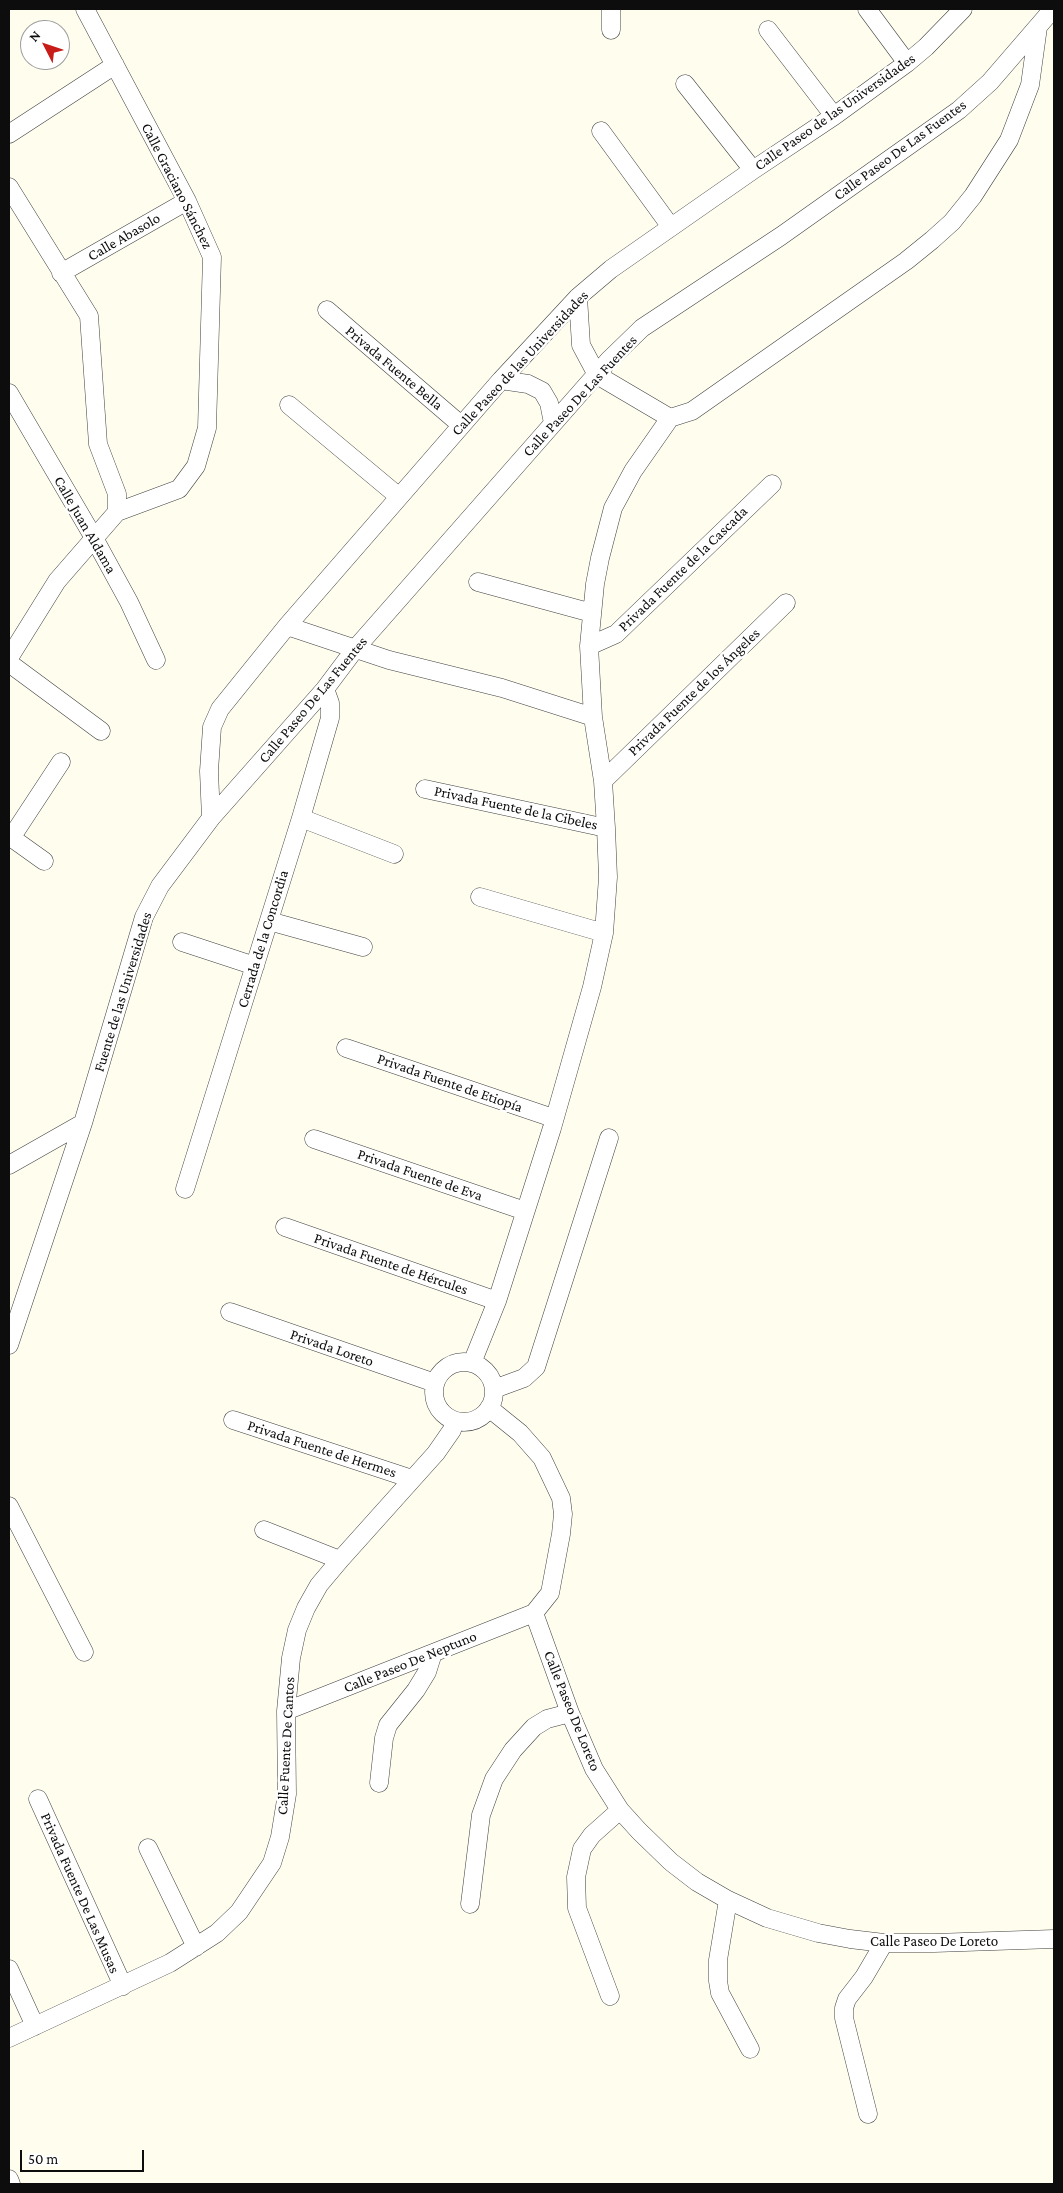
<!DOCTYPE html>
<meta charset="utf-8">
<style>
body{margin:0}
#map{position:relative;width:1063px;height:2193px;overflow:hidden;background:#fffded;font-family:"Crimson Pro",serif}
canvas{display:block}
.frame{position:absolute;inset:0;border:10px solid #0d0d0d;pointer-events:none}
.north{position:absolute;left:20px;top:20px;width:50px;height:50px;box-sizing:border-box;background:#fff;border:1px solid #9e9e9e;border-radius:50%;rotate:311deg;font-size:14px;font-weight:700;line-height:20px;text-align:center;color:#0d0d0d}
.north::after{content:'';display:block;margin:auto;width:18px;height:22px;background:#c81c19;clip-path:polygon(50% 0,100% 100%,50% 72%,0 100%)}
.scale{position:absolute;left:20px;top:2150px;width:124px;height:22px;box-sizing:border-box;border:2px solid #0d0d0d;border-top:0;padding-left:6px;font-size:15px;line-height:18px;white-space:nowrap;color:#0d0d0d;-webkit-text-stroke:4px #fff;paint-order:stroke}
</style>
<div id="map">
<canvas width="1063" height="2193"></canvas>
<div class="frame"></div>
<div class="north">N</div>
<div class="scale">50 m</div>
</div>
<script>
const ctx = document.querySelector('canvas').getContext('2d');
ctx.lineJoin = 'round';
function toPath(rows) {
  const path = new Path2D();
  for (const r of rows) {
    if (r.length === 3) {
      path.moveTo(r[0] + r[2], r[1]);
      path.arc(r[0], r[1], r[2], 0, 2 * Math.PI);
      continue;
    }
    path.moveTo(r[0], r[1]);
    for (let i = 2; i < r.length; i += 2) path.lineTo(r[i], r[i + 1]);
  }
  return path;
}
function trace(path, color, width, dash) {
  ctx.strokeStyle = color;
  ctx.lineWidth = width;
  ctx.lineCap = dash ? 'butt' : 'round';
  ctx.setLineDash(dash || []);
  ctx.stroke(path);
}
function write(font, color, halo, rows, align = 'center') {
  ctx.font = font + ' "Crimson Pro",serif';
  ctx.lineWidth = 5;
  ctx.setLineDash([]);
  ctx.textBaseline = 'middle';
  ctx.strokeStyle = halo;
  ctx.fillStyle = color;
  for (const [text, x, y, turn = 0] of rows) {
    ctx.save();
    ctx.translate(x, y);
    ctx.rotate((+turn || 0) * Math.PI / 180);
    ctx.textAlign = isNaN(turn) ? turn : align;
    if (halo) ctx.strokeText(text, 0, 0);
    ctx.fillText(text, 0, 0);
    ctx.restore();
  }
}
const minor = toPath([
 [867,9,907,63],
 [611,30,611,9],
 [768,30,834,116],
 [685,84,753,170],
 [601,131,671,227],
 [9,134,115,65],
 [9,187,89,316,98,444,117,494,117,512],
 [61,273,187,201],
 [578,297,581,345,597,375,670,418,692,411,906,261,932,240,952,222,973,196,1009,140,1030,85,1038,27],
 [327,310,461,425],
 [501,380,528,384,542,391,549,403,553,423],
 [9,393,94,538,129,602,156,660],
 [289,405,398,496],
 [478,582,592,613],
 [287,626,389,660,502,688,593,717],
 [589,646,616,634,772,484],
 [9,658,57,581,117,512,179,489,196,466,207,428,212,257,187,201,85,9],
 [9,663,101,731],
 [603,781,786,603],
 [425,789,606,828],
 [211,818,209,771,212,727,220,709,287,626,501,380,578,297,611,269,753,170,834,116,907,63,926,47,963,9],
 [301,818,394,854],
 [9,836,44,861],
 [11,838,61,762],
 [480,897,604,933],
 [269,921,363,947],
 [182,942,255,966],
 [346,1048,553,1118],
 [314,1139,525,1211],
 [9,1165,83,1123],
 [185,1189,301,818,330,718,330,703,325,689],
 [285,1227,497,1301],
 [230,1312,435,1383],
 [9,1345,83,1123,144,917,160,886,211,818,325,689,355,649,609,360,642,328,781,236,959,110,990,82,1053,9],
 [464,1392,30],
 [472,1363,497,1301,552,1128,592,987,604,933,608,877,606,828,603,781,593,717,589,646,595,584,600,558,613,508,633,471,670,418],
 [494,1389,524,1378,536,1367,609,1138],
 [233,1420,412,1479],
 [9,1506,84,1652],
 [264,1530,340,1560],
 [534,1613,570,1713,594,1769,620,1810,639,1831,671,1862,697,1882,728,1900,767,1918,818,1933,850,1939,884,1943,934,1943,1054,1939],
 [286,1711,534,1613,550,1593,561,1534,563,1514,561,1498,542,1458,520,1433,489,1408],
 [379,1783,384,1738,388,1725,416,1690,427,1672,433,1653],
 [38,1799,123,1986],
 [148,1848,196,1947],
 [728,1900,718,1960,718,1981,720,1993,750,2049],
 [470,1904,481,1815,494,1779,513,1750,534,1727,547,1719,570,1713],
 [9,1969,35,2026],
 [610,1996,577,1908,576,1877,582,1849,592,1835,620,1810],
 [9,2038,170,1963,217,1933,239,1912,272,1863,280,1837,287,1794,286,1711,291,1658,297,1630,306,1608,319,1585,340,1560,436,1453,452,1430,454,1421],
 [868,2114,844,2018,844,2008,847,1999,864,1977,884,1943],
 [9,2179,11,2184]
]);
trace(minor, '#404040', 19);
trace(minor, '#fff', 18);
write('15px', '#0d0d0d', '#fff', [
 ["Calle Paseo de las Universidades",835,112,-35],
 ["Calle Paseo De Las Fuentes",900,150,-36],
 ["Calle Graciano Sánchez",177,186,63],
 ["Calle Abasolo",124,237,-30],
 ["Calle Paseo de las Universidades",520,363,-47],
 ["Privada Fuente Bella",394,368,40],
 ["Calle Paseo De Las Fuentes",580,396,-47],
 ["Calle Juan Aldama",85,525,60],
 ["Privada Fuente de la Cascada",683,569,-44],
 ["Privada Fuente de los Ángeles",694,692,-44],
 ["Calle Paseo De Las Fuentes",313,700,-50],
 ["Privada Fuente de la Cibeles",516,808,12],
 ["Cerrada de la Concordia",263,939,-73],
 ["Fuente de las Universidades",123,992,-73],
 ["Privada Fuente de Etiopía",450,1083,19],
 ["Privada Fuente de Eva",420,1175,19],
 ["Privada Fuente de Hércules",391,1264,19],
 ["Privada Loreto",332,1348,19],
 ["Privada Fuente de Hermes",322,1449,18],
 ["Calle Paseo De Neptuno",410,1662,-22],
 ["Calle Paseo De Loreto",572,1711,68],
 ["Calle Fuente De Cantos",286,1746,-87],
 ["Privada Fuente De Las Musas",80,1893,66],
 ["Calle Paseo De Loreto",934,1941]
]);
</script>
